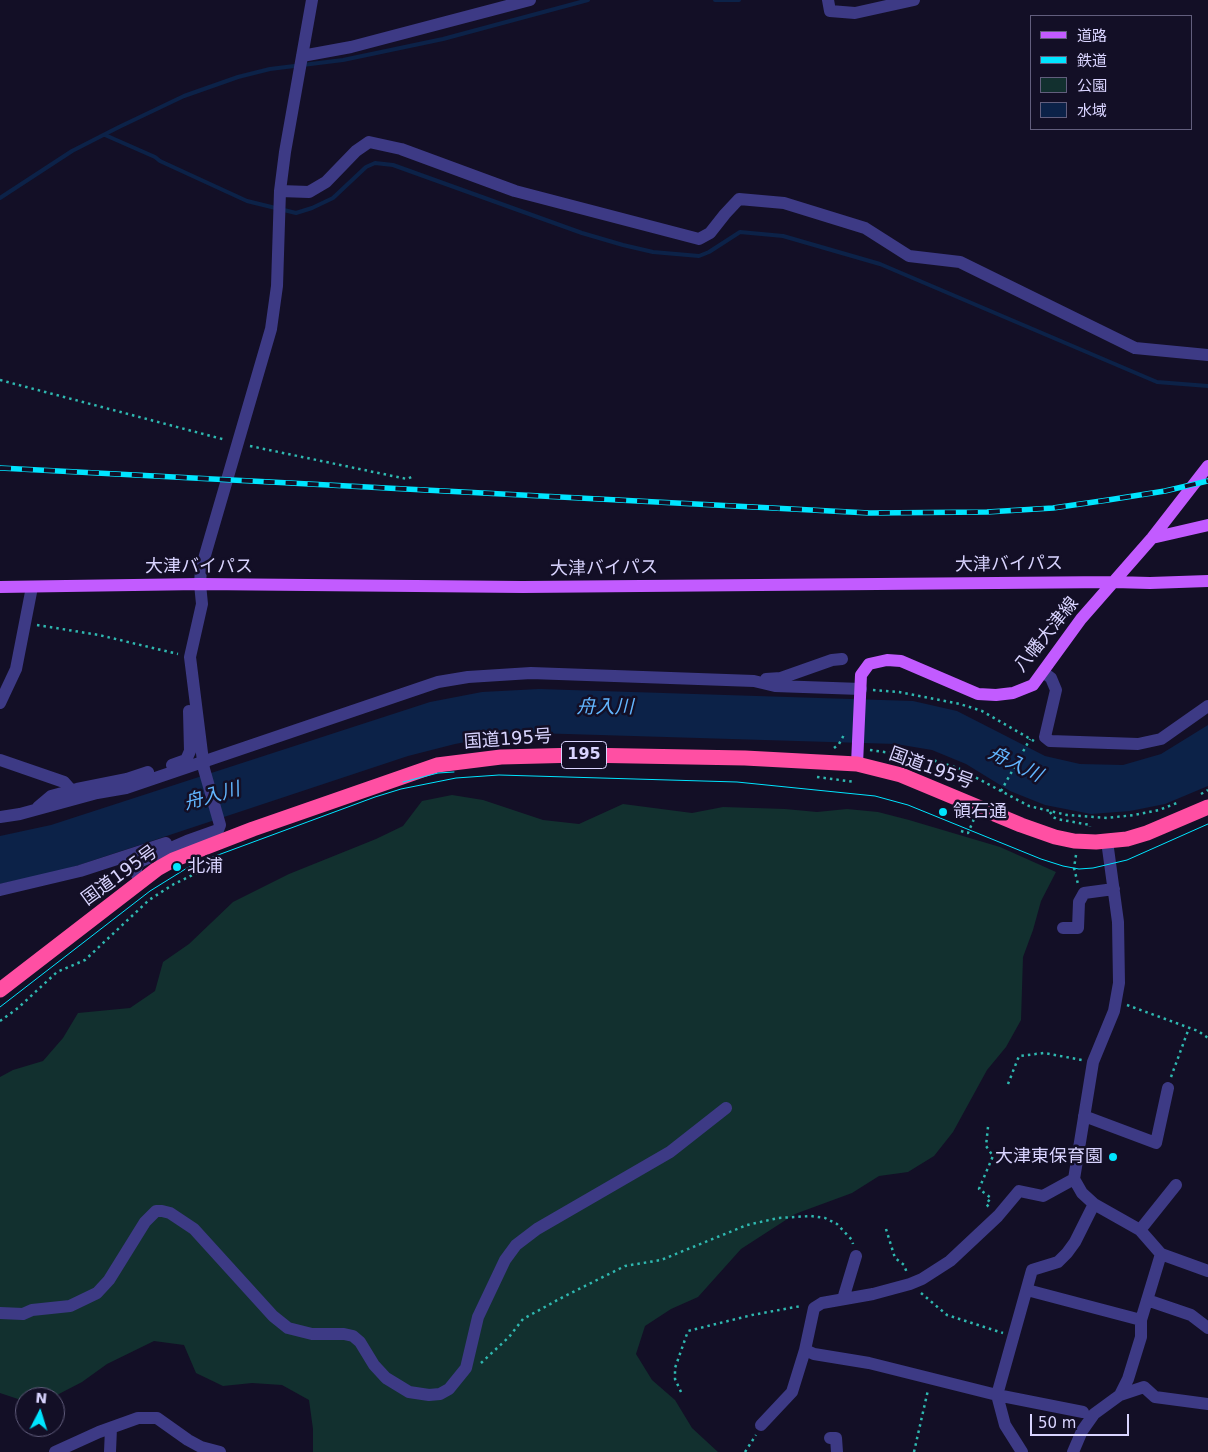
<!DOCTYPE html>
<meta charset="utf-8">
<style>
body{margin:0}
#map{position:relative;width:1208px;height:1452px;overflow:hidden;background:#130f26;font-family:"DejaVu Sans","Noto Sans JP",sans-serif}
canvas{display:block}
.legend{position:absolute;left:1030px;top:15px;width:162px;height:115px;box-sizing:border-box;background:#130f26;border:1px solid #625e7d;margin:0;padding:6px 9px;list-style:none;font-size:15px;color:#d9d4ff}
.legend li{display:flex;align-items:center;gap:10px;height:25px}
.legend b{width:25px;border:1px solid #625e7d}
.north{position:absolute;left:15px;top:1387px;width:50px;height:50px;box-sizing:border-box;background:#130f26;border:1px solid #625e7d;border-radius:50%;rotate:5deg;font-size:14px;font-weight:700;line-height:20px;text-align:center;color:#d9d4ff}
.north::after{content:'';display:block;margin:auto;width:18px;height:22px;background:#00e5ff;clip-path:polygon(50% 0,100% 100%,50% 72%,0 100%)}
.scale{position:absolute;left:1030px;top:1414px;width:99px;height:22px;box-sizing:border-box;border:2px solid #d9d4ff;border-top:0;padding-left:6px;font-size:15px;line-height:18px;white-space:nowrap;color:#d9d4ff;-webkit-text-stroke:4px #130f26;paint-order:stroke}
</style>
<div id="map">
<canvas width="1208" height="1452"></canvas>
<ul class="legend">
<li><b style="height:6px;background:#c25bff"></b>道路</li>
<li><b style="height:6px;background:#00e5ff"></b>鉄道</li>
<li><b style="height:14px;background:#12302f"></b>公園</li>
<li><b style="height:14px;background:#0c2248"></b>水域</li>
</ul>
<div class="north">N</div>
<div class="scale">50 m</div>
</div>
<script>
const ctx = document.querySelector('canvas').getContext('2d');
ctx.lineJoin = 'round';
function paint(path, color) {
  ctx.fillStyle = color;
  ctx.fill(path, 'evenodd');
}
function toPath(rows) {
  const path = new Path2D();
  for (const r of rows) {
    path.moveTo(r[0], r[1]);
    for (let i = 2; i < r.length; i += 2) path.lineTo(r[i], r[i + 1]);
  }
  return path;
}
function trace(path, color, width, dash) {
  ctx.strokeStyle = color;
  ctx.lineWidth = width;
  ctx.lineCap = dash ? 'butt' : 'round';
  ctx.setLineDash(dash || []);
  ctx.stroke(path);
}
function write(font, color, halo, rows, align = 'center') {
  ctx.font = font + ' "DejaVu Sans","Noto Sans JP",sans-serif';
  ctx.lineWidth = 5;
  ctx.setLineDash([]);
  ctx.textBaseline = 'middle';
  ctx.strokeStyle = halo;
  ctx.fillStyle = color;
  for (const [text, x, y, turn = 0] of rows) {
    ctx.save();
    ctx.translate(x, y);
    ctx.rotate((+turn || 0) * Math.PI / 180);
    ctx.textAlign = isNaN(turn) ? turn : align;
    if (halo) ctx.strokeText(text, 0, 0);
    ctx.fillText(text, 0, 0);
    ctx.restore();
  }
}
paint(toPath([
 [452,795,483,800,543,820,579,824,623,804,692,813,723,807,785,809,817,812,847,809,878,812,909,820,1000,847,1056,872,1041,901,1033,930,1023,957,1021,1020,1006,1047,987,1070,953,1132,934,1156,908,1172,879,1176,852,1193,795,1214,741,1249,698,1297,671,1309,645,1326,636,1354,652,1380,675,1400,692,1428,718,1452,313,1452,313,1429,309,1400,282,1385,252,1383,223,1386,196,1373,184,1345,154,1341,107,1364,82,1382,55,1396,25,1397,24,1401,0,1393,0,1077,13,1070,43,1061,63,1038,78,1013,130,1008,155,991,163,962,189,944,233,902,289,874,376,839,403,826,422,801]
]), '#12302f');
paint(toPath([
 [539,689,913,701,957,711,1045,756,1080,764,1123,765,1161,754,1208,725,1208,786,1165,804,1130,811,1091,814,1045,805,1010,791,966,764,932,750,896,744,534,733,493,737,455,744,408,756,61,871,0,884,0,836,51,825,430,702,482,692]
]), '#0c2248');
trace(toPath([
 [715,0,739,0],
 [105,135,155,157,160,161,247,201,296,213,312,208,333,198,366,167,375,163,393,165,582,233,623,245,653,252,699,256,709,252,740,232,783,236,880,264,1157,382,1208,386],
 [0,198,72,151,119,127,184,96,238,77,270,69,343,60,443,39,588,0]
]), '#0c2248', 4);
trace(toPath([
 [0,380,226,440],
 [250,446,407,479,414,476],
 [37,625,99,635,178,654],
 [873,690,899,692,960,704,982,711,1034,741],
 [834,748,839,744,845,733],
 [870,750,926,758,958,768,1029,806,1067,815,1107,818,1134,815,1159,810,1177,803],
 [817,777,855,782],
 [1001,791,1030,739],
 [1201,794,1208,790],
 [1050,812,1053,817,1057,819,1090,825,1090,827],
 [961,831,968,833,974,819],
 [1076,855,1074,868,1078,884],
 [1127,1005,1198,1031,1208,1038],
 [0,1021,18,1008,57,972,85,960,149,900,174,884,211,866,214,862],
 [1171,1077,1189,1028],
 [1008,1084,1019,1056,1044,1053,1082,1060],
 [988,1127,986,1146,993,1156,979,1189,991,1198,986,1204,990,1208],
 [886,1229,895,1258,904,1265,907,1273],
 [921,1293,947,1315,1003,1333],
 [481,1363,509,1337,523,1319,563,1297,625,1266,661,1260,747,1225,778,1218,811,1216,825,1218,837,1224,852,1240,853,1244],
 [681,1392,675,1379,675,1368,688,1331,752,1315,801,1306],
 [745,1452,756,1435],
 [914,1452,928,1390]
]), '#2fb8b0', 2.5, [2.5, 4]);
trace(toPath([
 [828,0,830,11,855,13,914,0],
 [302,56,351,47,530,0],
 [280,191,309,192,326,182,356,151,369,142,401,149,515,191,699,239,710,233,725,214,739,199,784,203,865,228,909,256,960,262,1135,348,1208,355],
 [1043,672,1051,678,1056,690,1045,737,1050,741,1138,744,1161,739,1208,706],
 [766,679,781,678,832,660,842,659],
 [0,703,16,669,32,587],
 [0,760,64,782,71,790],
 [172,765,186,760,190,751,189,711],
 [38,807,51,796,77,789,127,779,148,772],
 [0,817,20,814,97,793,126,788,438,682,468,677,531,673,754,681,775,686,861,689],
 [1107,841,1118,922,1119,983,1114,1011,1093,1062,1074,1179,1082,1193,1094,1204,1140,1230,1161,1254,1141,1320,1141,1337,1128,1379,1120,1395,1144,1387,1155,1397,1208,1404],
 [141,882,136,873,136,868,139,862,187,841,218,830,220,825,204,769,190,657,202,604,200,584,201,569,271,329,277,286,280,191,285,152,312,0],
 [0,890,80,871,166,843],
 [1063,928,1078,928,1079,902,1084,893,1114,889],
 [1084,1116,1156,1143,1168,1088],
 [1074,1179,1043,1196,1019,1191,998,1216,950,1261,922,1279,910,1284,873,1294,822,1303,814,1308,805,1350,814,1354,869,1363,997,1395,1083,1412],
 [1140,1230,1176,1185],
 [1161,1254,1208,1271],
 [1027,1290,1141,1320],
 [843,1299,856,1256],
 [1147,1300,1191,1315,1208,1328],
 [0,1313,23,1314,32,1310,70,1306,97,1293,109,1280,145,1222,156,1211,162,1211,170,1213,194,1229,273,1316,288,1328,312,1334,344,1334,353,1336,360,1342,374,1365,386,1378,409,1392,429,1395,440,1394,449,1389,466,1368,478,1317,505,1260,516,1245,537,1229,670,1152,726,1108],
 [761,1425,792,1392,805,1350],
 [830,1438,836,1438,837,1452],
 [55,1452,99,1432,138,1418,157,1418,188,1440,201,1447,220,1452],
 [110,1452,111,1428],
 [1022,1452,1005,1425,997,1395,1032,1270,1058,1262,1067,1253,1075,1242,1094,1204],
 [1073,1452,1082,1431,1094,1414,1120,1395]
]), '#3d3a85', 12);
trace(toPath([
 [1152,538,1208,525],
 [0,587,200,584,523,587,1114,582,1150,583,1208,581],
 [857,764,861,675,869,664,887,660,901,661,978,694,996,695,1013,693,1033,685,1081,619,1152,538,1208,466]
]), '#c25bff', 12);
trace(toPath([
 [0,990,157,869,173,860,253,829,437,765,501,757,580,755,745,758,857,764,901,775,1021,825,1055,837,1074,841,1096,842,1127,839,1147,833,1208,807]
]), '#ff4fa3', 15);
trace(toPath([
 [403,782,438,773,454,772],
 [0,1007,150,891,187,868,218,855,375,797,401,789,456,778,499,775,737,782,875,796,908,805,1041,859,1063,866,1079,869,1093,868,1127,860,1208,824]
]), '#00e5ff', 1);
const rail = toPath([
 [0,468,869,513,987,512,1053,508,1108,500,1165,491,1208,481]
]);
trace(rail, '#00e5ff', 5.5);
trace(rail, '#130f26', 4, [11]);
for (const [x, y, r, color] of [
 [943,812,5,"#00e5ff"],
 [177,867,5,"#00e5ff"],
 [1113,1157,5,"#00e5ff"]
]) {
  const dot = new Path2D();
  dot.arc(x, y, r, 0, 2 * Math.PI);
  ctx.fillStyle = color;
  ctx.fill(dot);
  trace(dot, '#130f26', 2);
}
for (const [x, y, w] of [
 [584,755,45]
]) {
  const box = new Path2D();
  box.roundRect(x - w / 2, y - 13.5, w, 27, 4);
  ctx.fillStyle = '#130f26';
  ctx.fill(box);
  trace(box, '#d9d4ff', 1);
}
write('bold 16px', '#d9d4ff', null, [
 ["195",584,755]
]);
write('18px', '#d9d4ff', '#130f26', [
 ["大津バイパス",1009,565,-1],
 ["大津バイパス",199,567],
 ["大津バイパス",604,569,-1],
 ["八幡大津線",1047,635,-51],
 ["国道195号",508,740,-4],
 ["国道195号",931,769,20],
 ["国道195号",120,876,-36]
]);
write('18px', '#d9d4ff', '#130f26', [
 ["領石通",953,812],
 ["北浦",187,867],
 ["大津東保育園",1103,1157,"right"]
], 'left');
write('italic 19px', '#62b6ff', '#130f26', [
 ["舟入川",605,708],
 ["舟入川",1015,765,26],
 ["舟入川",212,797,-15]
]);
</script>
